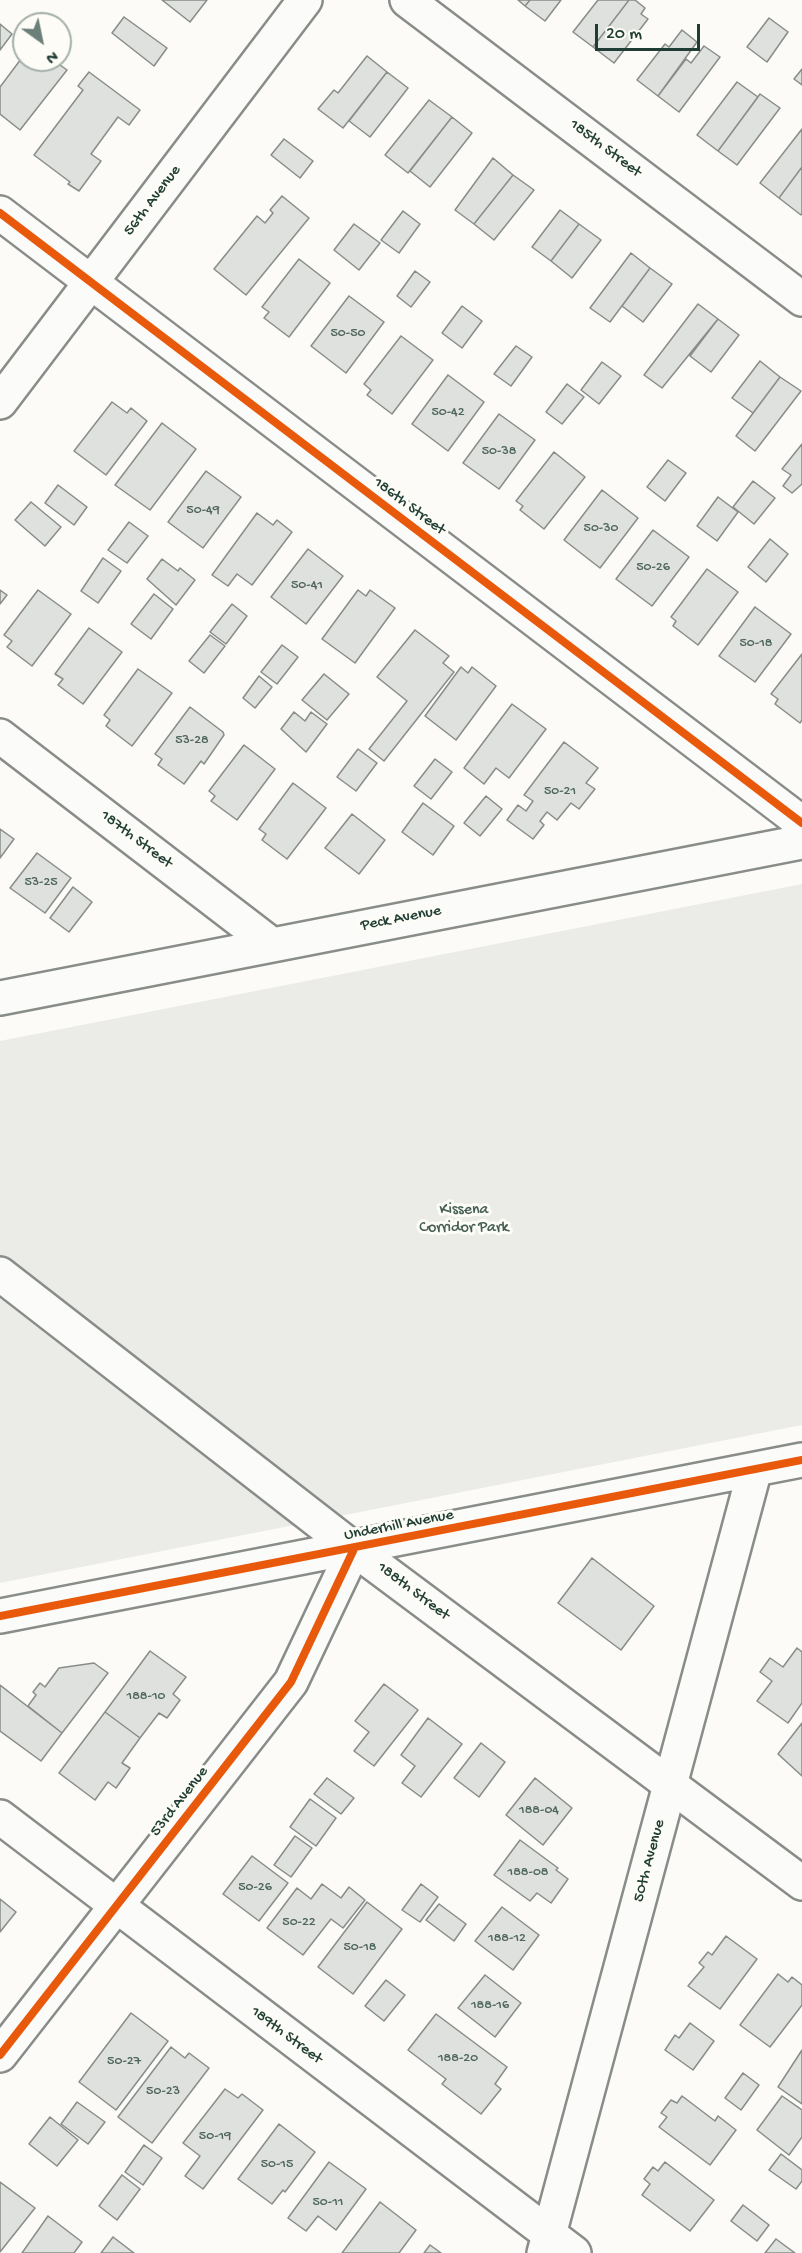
<!DOCTYPE html>
<style>
body{margin:0}
#map{position:relative;width:802px;height:2253px;overflow:hidden;background:#fcfbf8;font-family:"Gochi Hand",sans-serif}
canvas{display:block}
.north{position:absolute;left:12px;top:12px;width:60px;height:60px;box-sizing:border-box;background:#fdfcf7;border:2px solid #a4b0a9;border-radius:50%;rotate:147deg;font-size:16px;font-weight:700;line-height:24px;text-align:center;color:#1f3d34}
.north::after{content:'';display:block;margin:auto;width:21px;height:27px;background:#6c8079;clip-path:polygon(50% 0,100% 100%,50% 72%,0 100%)}
.scale{position:absolute;left:595px;top:24px;width:105px;height:27px;box-sizing:border-box;border:3px solid #1f3d34;border-top:0;padding-left:8px;font-size:18px;line-height:21px;white-space:nowrap;color:#1f3d34;-webkit-text-stroke:4px #fdfcf7;paint-order:stroke}
</style>
<div id="map">
<canvas width="802" height="2253"></canvas>
<div class="north">N</div>
<div class="scale">20 m</div>
</div>
<script>
const ctx = document.querySelector('canvas').getContext('2d');
ctx.lineJoin = 'round';
function paint(path, color) {
  ctx.fillStyle = color;
  ctx.fill(path, 'evenodd');
}
function toPath(rows) {
  const path = new Path2D();
  for (const r of rows) {
    path.moveTo(r[0], r[1]);
    for (let i = 2; i < r.length; i += 2) path.lineTo(r[i], r[i + 1]);
  }
  return path;
}
function trace(path, color, width, dash) {
  ctx.strokeStyle = color;
  ctx.lineWidth = width;
  ctx.lineCap = dash ? 'butt' : 'round';
  ctx.setLineDash(dash || []);
  ctx.stroke(path);
}
function write(font, color, halo, rows, align = 'center') {
  ctx.font = font + ' "Gochi Hand",sans-serif';
  ctx.lineWidth = 6;
  ctx.setLineDash([]);
  ctx.textBaseline = 'middle';
  ctx.strokeStyle = halo;
  ctx.fillStyle = color;
  for (const [text, x, y, turn = 0] of rows) {
    ctx.save();
    ctx.translate(x, y);
    ctx.rotate((+turn || 0) * Math.PI / 180);
    ctx.textAlign = isNaN(turn) ? turn : align;
    if (halo) ctx.strokeText(text, 0, 0);
    ctx.fillText(text, 0, 0);
    ctx.restore();
  }
}
paint(toPath([
 [802,884,802,1425,0,1583,0,1041]
]), '#ebece8');
const building = toPath([
 [162,0,207,0,190,22,162,0],
 [518,0,530,0,525,6,518,0],
 [530,0,561,0,545,21,525,6,530,0],
 [598,0,629,0,593,47,573,32,598,0],
 [629,0,635,0,645,8,641,14,648,19,614,63,593,47,629,0],
 [124,17,167,48,154,66,112,33,124,17],
 [769,18,788,32,767,62,747,47,769,18],
 [0,24,12,34,0,50,0,24],
 [682,30,697,42,658,96,637,80,665,44,669,47,682,30],
 [704,46,720,57,679,112,658,96,686,59,691,63,704,46],
 [24,55,24,60,53,60,67,70,20,130,0,114,0,87,24,55],
 [367,56,387,72,343,128,318,109,334,90,338,93,367,56],
 [802,69,802,85,794,79,802,69],
 [89,72,140,110,129,125,118,117,91,154,101,161,79,191,68,184,70,182,34,155,83,90,78,86,89,72],
 [387,72,408,88,370,137,349,121,387,72],
 [737,82,758,97,718,151,697,135,737,82],
 [760,94,780,108,737,165,718,151,760,94],
 [429,100,452,117,408,173,385,155,429,100],
 [452,117,472,133,430,187,410,171,452,117],
 [802,129,802,167,779,198,760,183,802,129],
 [284,139,313,161,300,178,271,155,284,139],
 [493,158,513,175,474,224,455,210,493,158],
 [802,167,802,213,801,215,779,198,802,167],
 [513,175,534,190,494,240,474,224,513,175],
 [282,196,309,218,246,295,214,269,257,216,265,223,273,213,270,210,282,196],
 [560,210,579,224,551,261,532,247,560,210],
 [403,211,420,224,399,253,381,240,403,211],
 [354,224,380,243,359,270,334,250,354,224],
 [579,224,601,240,572,278,551,261,579,224],
 [631,253,650,268,610,322,590,308,631,253],
 [299,259,330,283,289,337,264,318,269,312,262,307,299,259],
 [650,268,672,284,643,322,622,306,650,268],
 [415,271,430,282,411,307,397,296,415,271],
 [349,296,384,322,346,373,311,346,349,296],
 [698,304,718,319,662,388,644,375,698,304],
 [462,306,482,321,462,348,442,333,462,306],
 [718,319,739,335,711,372,690,356,718,319],
 [401,336,433,360,392,414,367,395,371,390,364,384,401,336],
 [516,346,532,357,511,386,494,374,516,346],
 [760,361,780,377,753,413,732,398,760,361],
 [602,362,621,376,599,404,581,390,602,362],
 [448,375,484,402,448,451,412,424,448,375],
 [780,377,801,391,755,451,736,436,780,377],
 [567,384,584,397,562,424,546,412,567,384],
 [112,402,127,413,131,408,147,421,106,475,74,451,112,402],
 [499,414,535,440,499,489,463,463,499,414],
 [162,423,196,449,150,510,115,485,162,423],
 [802,444,802,484,792,493,783,486,791,475,782,469,802,444],
 [554,452,585,477,544,529,520,510,523,506,516,501,554,452],
 [668,460,686,473,665,501,647,487,668,460],
 [206,471,241,497,203,548,168,522,206,471],
 [753,481,775,498,754,524,733,507,753,481],
 [58,485,87,507,74,525,45,503,58,485],
 [602,490,638,518,600,568,564,540,602,490],
 [718,497,738,512,717,541,697,526,718,497],
 [31,502,61,527,45,546,15,520,31,502],
 [257,513,273,525,277,520,292,532,252,585,237,574,228,586,212,575,257,513],
 [129,522,148,536,127,563,108,550,129,522],
 [653,530,689,557,652,606,616,579,653,530],
 [770,539,788,554,766,582,748,567,770,539],
 [308,549,343,576,306,624,271,597,308,549],
 [103,558,121,571,98,603,81,591,103,558],
 [162,559,178,571,180,568,195,580,176,605,147,579,162,559],
 [707,569,738,592,698,645,673,626,676,621,671,617,707,569],
 [0,590,7,595,0,604,0,590],
 [38,590,71,614,32,666,7,647,12,641,4,635,38,590],
 [358,590,366,596,370,590,395,608,355,663,322,639,358,590],
 [154,594,173,609,151,639,131,624,154,594],
 [232,604,247,616,226,644,210,632,232,604],
 [755,607,791,634,755,682,719,656,755,607],
 [89,628,122,652,83,704,58,685,63,679,55,674,89,628],
 [415,630,449,656,443,663,454,672,384,761,369,749,407,701,377,677,415,630],
 [210,635,225,646,204,673,189,661,210,635],
 [282,645,298,657,277,684,261,672,282,645],
 [802,654,802,720,800,723,775,704,778,699,771,694,802,654],
 [461,667,468,673,472,667,496,686,456,740,425,716,461,667],
 [138,669,172,693,132,746,106,726,110,720,104,715,138,669],
 [324,674,349,694,327,720,302,700,324,674],
 [259,676,272,687,255,708,243,698,259,676],
 [512,704,546,729,509,778,496,768,484,784,464,768,512,704],
 [190,707,223,732,224,735,204,764,201,761,184,784,158,765,162,759,155,754,190,707],
 [294,712,305,721,311,712,327,724,306,752,281,729,294,712],
 [564,742,598,768,586,783,595,789,579,809,571,803,557,820,547,812,540,821,544,825,533,839,507,820,518,805,526,811,533,801,524,795,564,742],
 [244,745,275,769,237,820,211,801,215,796,209,791,244,745],
 [358,749,377,763,356,791,337,777,358,749],
 [435,759,452,772,431,799,414,786,435,759],
 [293,783,326,808,287,859,262,840,266,834,259,829,293,783],
 [486,796,502,809,480,836,464,823,486,796],
 [423,803,454,826,433,855,402,832,423,803],
 [352,814,385,840,359,874,325,848,352,814],
 [0,829,14,839,0,858,0,829],
 [37,853,71,878,45,913,10,888,37,853],
 [73,887,92,902,69,932,50,918,73,887],
 [592,1558,654,1606,621,1650,558,1603,592,1558],
 [797,1648,802,1652,802,1703,788,1723,757,1701,772,1681,760,1672,770,1658,783,1667,797,1648],
 [150,1651,186,1677,173,1694,180,1700,167,1718,159,1713,140,1738,105,1712,150,1651],
 [94,1663,108,1673,62,1733,28,1706,36,1695,33,1692,40,1683,45,1687,59,1668,94,1663],
 [384,1684,418,1710,374,1766,354,1751,369,1732,355,1721,384,1684],
 [0,1685,62,1733,41,1761,0,1731,0,1685],
 [105,1712,140,1738,122,1763,130,1768,116,1788,108,1782,95,1800,59,1773,105,1712],
 [428,1718,462,1744,421,1797,402,1783,415,1766,401,1755,428,1718],
 [802,1723,802,1776,778,1754,802,1723],
 [481,1743,505,1762,479,1797,454,1778,481,1743],
 [327,1778,354,1798,341,1814,314,1794,327,1778],
 [535,1778,572,1808,543,1845,506,1815,535,1778],
 [310,1799,336,1818,316,1846,290,1827,310,1799],
 [295,1836,312,1848,291,1877,274,1865,295,1836],
 [520,1840,558,1868,556,1870,568,1879,551,1903,537,1893,530,1901,494,1875,520,1840],
 [252,1856,288,1883,259,1921,223,1894,252,1856],
 [322,1884,341,1898,349,1887,365,1900,343,1928,331,1919,303,1955,267,1928,297,1888,311,1899,322,1884],
 [421,1884,438,1897,420,1922,402,1910,421,1884],
 [0,1899,16,1912,0,1932,0,1899],
 [367,1902,402,1929,353,1994,318,1967,367,1902],
 [439,1904,466,1924,454,1941,426,1920,439,1904],
 [502,1907,539,1935,513,1970,475,1941,502,1907],
 [726,1936,757,1959,720,2009,688,1986,704,1967,699,1963,708,1952,712,1955,726,1936],
 [778,1974,788,1982,792,1977,802,1985,802,2005,770,2047,740,2025,778,1974],
 [485,1975,521,2003,495,2037,458,2008,485,1975],
 [386,1980,405,1995,384,2021,365,2006,386,1980],
 [131,2013,168,2041,116,2110,79,2082,131,2013],
 [436,2014,507,2067,495,2084,501,2089,481,2114,442,2084,446,2079,408,2050,436,2014],
 [690,2023,714,2041,693,2070,665,2050,675,2035,679,2038,690,2023],
 [171,2047,185,2058,189,2053,209,2068,152,2143,118,2117,171,2047],
 [802,2050,802,2104,778,2087,802,2050],
 [743,2073,759,2085,741,2110,725,2098,743,2073],
 [225,2089,238,2098,242,2094,263,2110,203,2189,185,2176,200,2156,183,2143,225,2089],
 [682,2096,715,2121,718,2116,736,2130,710,2165,659,2127,667,2117,661,2113,671,2100,677,2103,682,2096],
 [782,2096,802,2110,802,2137,789,2155,757,2130,782,2096],
 [77,2102,105,2122,88,2144,61,2124,77,2102],
 [50,2117,78,2140,57,2166,29,2144,50,2117],
 [279,2124,315,2152,285,2192,283,2190,272,2204,238,2179,279,2124],
 [144,2145,162,2158,143,2185,125,2172,144,2145],
 [781,2154,802,2170,802,2181,796,2189,769,2170,781,2154],
 [329,2162,366,2189,336,2230,318,2216,306,2231,288,2218,329,2162],
 [665,2162,714,2200,690,2231,642,2195,650,2184,644,2179,653,2167,658,2171,665,2162],
 [122,2175,140,2189,117,2220,99,2206,122,2175],
 [0,2182,35,2208,0,2252,0,2182],
 [380,2202,416,2230,399,2253,342,2253,380,2202],
 [743,2205,769,2225,757,2241,731,2221,743,2205],
 [48,2216,82,2242,74,2253,22,2253,48,2216],
 [113,2237,134,2253,101,2253,113,2237],
 [776,2239,795,2253,765,2253,776,2239],
 [430,2245,441,2253,424,2253,430,2245]
]);
paint(building, '#dfe1de');
trace(building, '#888d8a', 1.5);
const minor = toPath([
 [407,0,802,299],
 [0,213,802,823],
 [0,402,305,0],
 [0,736,271,944],
 [0,998,802,842],
 [0,1616,802,1460],
 [0,1817,574,2253],
 [544,2253,755,1469]
]);
const tertiary = toPath([
 [0,1274,354,1549,802,1883],
 [0,2055,291,1682,354,1549]
]);
trace(minor, '#888d8a', 38);
trace(tertiary, '#888d8a', 38);
trace(minor, '#fbfbf9', 33);
trace(tertiary, '#fbfbf9', 33);
trace(toPath([
 [0,213,802,823],
 [0,1616,802,1460],
 [0,2055,291,1682,354,1549]
]), '#e8590c', 8);
write('14px', '#4f665e', null, [
 ["50-50",348,334],
 ["50-42",448,413],
 ["50-38",499,452],
 ["50-49",203,511],
 ["50-30",601,529],
 ["50-26",653,568],
 ["50-41",307,586],
 ["50-18",756,644],
 ["53-28",192,741],
 ["50-21",560,792],
 ["53-25",41,883],
 ["188-10",146,1697],
 ["188-04",539,1811],
 ["188-08",528,1873],
 ["50-26",255,1888],
 ["50-22",299,1923],
 ["188-12",507,1939],
 ["50-18",360,1948],
 ["188-16",490,2006],
 ["188-20",458,2059],
 ["50-27",124,2062],
 ["50-23",163,2092],
 ["50-19",215,2137],
 ["50-15",277,2165],
 ["50-11",328,2203]
]);
write('16px', '#1f3d34', '#fdfcf7', [
 ["185th Street",605,149,37],
 ["56th Avenue",153,201,-53],
 ["186th Street",409,507,37],
 ["187th Street",136,840,37],
 ["Peck Avenue",401,919,-11],
 ["Underhill Avenue",399,1526,-11],
 ["188th Street",413,1592,37],
 ["53rd Avenue",180,1802,-52],
 ["50th Avenue",650,1861,-75],
 ["189th Street",286,2036,37]
]);
write('16px', '#455e55', '#fdfcf7', [
 ["Kissena",464,1211],
 ["Corridor Park",464,1229]
]);
</script>
